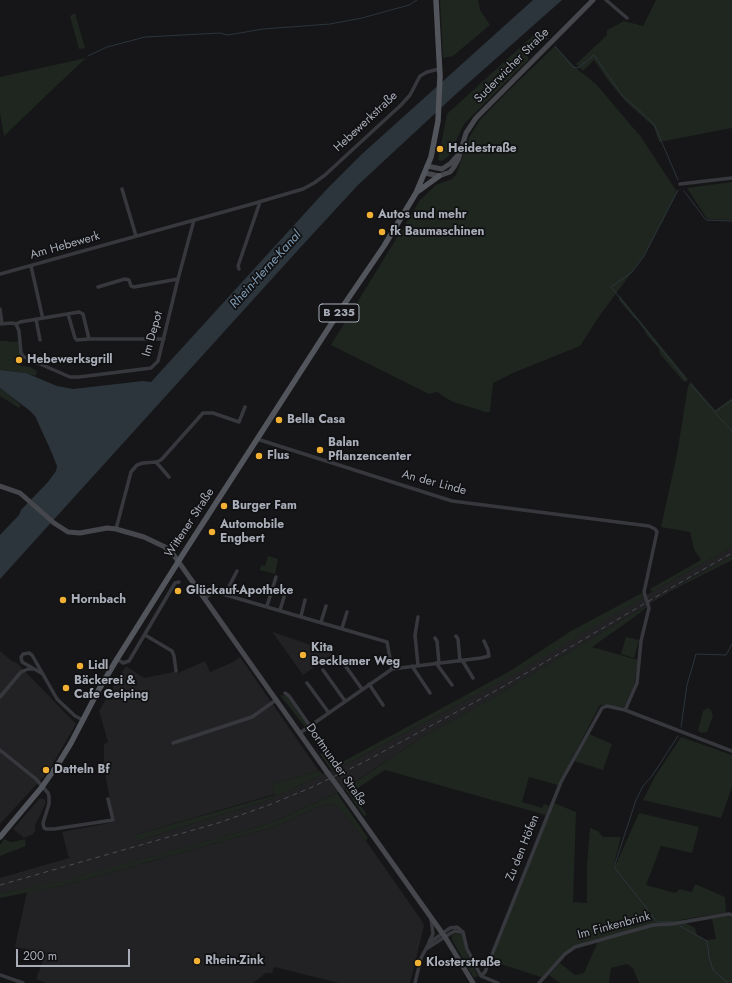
<!DOCTYPE html>
<meta charset="utf-8">
<style>
body{margin:0}
#map{position:relative;width:732px;height:983px;overflow:hidden;background:#161618;font-family:Jost,sans-serif}
canvas{display:block}
.scale{position:absolute;left:16px;top:949px;width:114px;height:18px;box-sizing:border-box;border:2px solid #a8adb8;border-top:0;padding-left:5px;font-size:12px;line-height:14px;white-space:nowrap;color:#a8adb8;-webkit-text-stroke:3px #111113;paint-order:stroke}
</style>
<div id="map">
<canvas width="732" height="983"></canvas>
<div class="scale">200 m</div>
</div>
<script>
const ctx = document.querySelector('canvas').getContext('2d');
ctx.lineJoin = 'round';
function paint(path, color) {
  ctx.fillStyle = color;
  ctx.fill(path, 'evenodd');
}
function toPath(rows) {
  const path = new Path2D();
  for (const r of rows) {
    path.moveTo(r[0], r[1]);
    for (let i = 2; i < r.length; i += 2) path.lineTo(r[i], r[i + 1]);
  }
  return path;
}
function trace(path, color, width, dash) {
  ctx.strokeStyle = color;
  ctx.lineWidth = width;
  ctx.lineCap = dash ? 'butt' : 'round';
  ctx.setLineDash(dash || []);
  ctx.stroke(path);
}
function write(font, color, halo, rows, align = 'center') {
  ctx.font = font + ' Jost,sans-serif';
  ctx.lineWidth = 3.5;
  ctx.setLineDash([]);
  ctx.textBaseline = 'middle';
  ctx.strokeStyle = halo;
  ctx.fillStyle = color;
  for (const [text, x, y, turn = 0] of rows) {
    ctx.save();
    ctx.translate(x, y);
    ctx.rotate((+turn || 0) * Math.PI / 180);
    ctx.textAlign = isNaN(turn) ? turn : align;
    if (halo) ctx.strokeText(text, 0, 0);
    ctx.fillText(text, 0, 0);
    ctx.restore();
  }
}
paint(toPath([
 [732,547,732,556,672,589,671,591,477,707,422,737,341,791,280,819,258,827,64,882,0,893,0,878,69,858,62,832,114,822,104,767,104,744,108,742,99,711,126,666,144,678,173,672,178,673,205,661,210,672,233,662,240,657,319,771,272,784,275,794,135,835,137,841,266,801,331,770,332,771,339,768,471,698,652,592],
 [273,632,334,653,303,675,273,633],
 [0,651,13,662,17,663,76,724,48,772,0,824],
 [40,798,44,799,46,802,35,826,35,831,33,834,24,838,13,829],
 [328,804,334,805,339,807,366,841,422,921,424,926,410,983,339,983,274,967,272,973,266,973,253,983,47,983,36,979,46,953,15,947,27,892,65,885,277,826,322,805]
]), '#222225');
paint(toPath([
 [440,0,478,0,480,10,490,25,453,56,443,58],
 [656,0,732,0,732,128,659,142,654,127,626,102,610,83,594,60,583,71,576,64,607,35,607,30,624,21,643,26],
 [75,13,85,48,79,49,70,16],
 [538,32,544,38,538,44,530,45,525,53,529,59,464,124,449,156,442,161,438,160,447,114,527,41],
 [555,46,577,69,596,84,641,137,677,192,644,256,600,315,580,346,513,373,493,383,490,412,485,412,451,401,437,392,429,394,331,345,420,200,436,185,452,179,456,175,469,138,479,121,507,92],
 [86,58,52,90,4,136,0,113,0,77],
 [732,182,732,220,707,219,687,188],
 [620,296,688,379,684,382,660,354,659,349,646,334,645,331,638,321,634,318,619,300],
 [0,341,7,341,10,342,19,341,21,366,30,367,37,371,36,376,25,373,0,370],
 [691,382,715,410,732,398,732,547,652,592,650,589,701,560,694,549,690,532,661,527,677,454,688,386],
 [0,388,21,405,19,408,0,396],
 [268,556,278,559,275,574,260,570,261,565,265,566],
 [732,556,732,560,671,591,672,589],
 [642,593,644,597,542,658,471,698,339,768,332,771,320,754,322,753,333,767,479,688,510,671,571,631],
 [646,606,647,607,633,618,592,647,638,660,634,685,624,707,600,705,558,785,529,777,522,802,542,808,544,804,549,806,546,815,385,770,352,792,367,815,364,816,345,789,422,737,477,707],
 [626,637,639,640,634,658,621,654],
 [280,695,287,696,307,725,305,727],
 [708,708,711,710,713,716,707,732,701,733,698,730,703,711,704,710],
 [589,734,612,744,603,770,574,761],
 [681,737,732,755,732,787,721,818,643,800,654,778],
 [319,771,323,774,266,801,137,841,135,835,275,795,272,784],
 [337,793,368,838,366,841,339,807,334,805,328,804,322,805,277,826,65,885,0,898,0,893,64,881,258,827,280,819],
 [554,803,576,812,573,902,587,903,587,865,590,828,598,831,603,837,621,837,613,868,617,862,639,813,699,827,692,853,661,846,646,885,675,893,680,889,692,892,695,884,725,897,726,913,679,920,695,928,697,935,706,940,716,939,712,919,726,916,732,917,732,983,639,983,633,968,627,964,611,968,609,983,560,983,549,975,560,963,575,975,584,973,597,944,595,941,572,948,544,978,491,961],
 [4,839,8,841,13,842,25,839,26,846,0,856,0,845],
 [455,933,460,934,462,935,467,954,478,976,474,978,452,940,452,935]
]), '#1e261f');
paint(toPath([
 [533,0,562,0,456,94,358,185,299,249,0,579,0,535,19,515,21,510,48,482,56,471,57,466,51,451,35,416,29,410,0,388,0,370,26,373,57,386,73,389,143,381,151,382,326,190,362,154]
]), '#2c353c');
trace(toPath([
 [539,30,547,39],
 [555,46,573,67,578,68,594,55,622,95,654,124,678,180],
 [88,56,107,47,145,37,220,33,228,35,263,29,330,24,362,18,409,5,417,0],
 [678,190,644,256,632,272,611,287,687,381],
 [684,191,706,220,732,221],
 [690,384,715,412,732,400],
 [715,413,732,431],
 [681,727,687,685,696,654,726,655,732,644],
 [648,910,614,867,636,800,643,786,652,776,678,736],
 [650,913,657,922,673,922],
 [680,926,707,941,709,957,713,970,728,983]
]), '#2c353c', 1);
trace(toPath([
 [606,0,627,18],
 [680,184,732,178],
 [122,189,136,236],
 [31,266,42,315],
 [239,269,238,266,260,202],
 [0,274,252,204,303,189,314,183,325,175,401,105,410,95,420,76,427,72,439,69],
 [98,287,125,279,129,280,131,286,134,287,178,279],
 [0,309,2,324],
 [68,314,75,338,77,340,89,339],
 [36,319,40,340],
 [0,324,12,323,16,324,19,331,21,353,24,357,70,377,79,377,151,368,158,361,159,357,178,279,194,220],
 [16,324,20,322,79,312,83,314,89,339,164,339],
 [257,439,452,501,649,526,655,529,657,532,644,592,649,608,641,641,637,683,625,710,607,706,602,708,561,782,485,972,481,976],
 [156,462,169,477],
 [116,529,131,472,137,465,143,463,156,462,161,460,203,413,213,413,239,422,245,407],
 [225,594,237,571],
 [205,598,213,592,219,593,387,642,392,669],
 [267,606,276,577],
 [280,610,285,594],
 [301,616,305,600],
 [418,617,415,635,418,665],
 [321,622,326,606],
 [342,628,347,612],
 [145,635,172,651,174,656,176,671],
 [456,636,458,639,460,661],
 [435,638,437,641,439,663],
 [339,657,362,689],
 [117,659,123,663,129,661,175,583,179,582],
 [462,660,473,678],
 [436,663,452,685],
 [412,666,430,693],
 [323,670,345,701],
 [43,674,22,662,21,657,23,654,29,653,32,655,57,699,75,716,83,720],
 [307,683,329,713],
 [369,684,383,705],
 [285,693,289,696,310,726],
 [0,697,21,672,28,669,33,669],
 [625,710,732,751],
 [300,733,392,669,481,658,489,656,488,650,484,641],
 [173,743,252,717,276,700],
 [0,750,36,779,48,793,49,796,49,804,43,823,44,828,46,829,54,829,113,820,108,799],
 [429,942,433,934,431,919],
 [426,949,451,933,455,931,461,932],
 [0,975,23,983],
 [481,976,498,983],
 [415,983,421,958,429,943,450,928,457,927,463,932,467,949,481,976],
 [539,983,565,954,575,947,653,925,672,924,729,914,732,915]
]), '#37383d', 3.5);
trace(toPath([
 [427,166,442,169,451,163,458,155],
 [425,173,439,176,450,172,454,167,458,160,466,133,476,118,593,0],
 [0,486,20,493,54,523,68,532,80,533,107,528,116,529,144,537,165,547,173,554,327,772],
 [341,791,445,937,473,983]
]), '#45474d', 5);
trace(toPath([
 [417,192,439,176],
 [0,837,42,787,60,761,71,743,98,691,117,659,185,551,339,312,384,246,416,193,431,157,438,121,440,76,436,0]
]), '#53555c', 5.5);
trace(toPath([
 [0,885,218,823,269,805,310,788,364,762,499,689,683,581,732,553]
]), '#4a4c52', 1, [5, 4]);
trace(toPath([
 [327,772,341,791]
]), '#45474d', 5);
for (const [x, y, r, color] of [
 [440,149,4,"#f2b134"],
 [370,215,4,"#f2b134"],
 [382,232,4,"#f2b134"],
 [19,360,4,"#f2b134"],
 [279,420,4,"#f2b134"],
 [320,450,4,"#f2b134"],
 [259,456,4,"#f2b134"],
 [224,506,4,"#f2b134"],
 [212,532,4,"#f2b134"],
 [178,591,4,"#f2b134"],
 [63,600,4,"#f2b134"],
 [303,655,4,"#f2b134"],
 [80,666,4,"#f2b134"],
 [66,688,4,"#f2b134"],
 [46,770,4,"#f2b134"],
 [197,961,4,"#f2b134"],
 [418,963,4,"#f2b134"]
]) {
  const dot = new Path2D();
  dot.arc(x, y, r, 0, 2 * Math.PI);
  ctx.fillStyle = color;
  ctx.fill(dot);
  trace(dot, '#111113', 1.5);
}
for (const [x, y, w] of [
 [339,313,40]
]) {
  const box = new Path2D();
  box.roundRect(x - w / 2, y - 9, w, 18, 3);
  ctx.fillStyle = '#111113';
  ctx.fill(box);
  trace(box, '#a8adb8', 1);
}
write('bold 11px', '#a8adb8', null, [
 ["B 235",339,313]
]);
write('12px', '#a8adb8', '#111113', [
 ["Suderwicher Straße",512,66,-45],
 ["Hebewerkstraße",366,122,-43],
 ["Am Hebewerk",65,246,-16],
 ["Im Depot",153,334,-74],
 ["An der Linde",434,483,15],
 ["Wittener Straße",190,523,-57],
 ["Dortmunder Straße",336,765,55],
 ["Zu den Höfen",523,848,-68],
 ["Im Finkenbrink",614,926,-15]
]);
write('bold 12px', '#a8adb8', '#111113', [
 ["Heidestraße",448,149],
 ["Autos und mehr",378,215],
 ["fk Baumaschinen",390,232],
 ["Hebewerksgrill",27,360],
 ["Bella Casa",287,420],
 ["Balan",328,443],
 ["Pflanzencenter",328,457],
 ["Flus",267,456],
 ["Burger Fam",232,506],
 ["Automobile",220,525],
 ["Engbert",220,539],
 ["Glückauf-Apotheke",186,591],
 ["Hornbach",71,600],
 ["Kita",311,648],
 ["Becklemer Weg",311,662],
 ["Lidl",88,666],
 ["Bäckerei &",74,681],
 ["Cafe Geiping",74,695],
 ["Datteln Bf",54,770],
 ["Rhein-Zink",205,961],
 ["Klosterstraße",426,963]
], 'left');
write('italic 13px', '#7f9bb3', '#111113', [
 ["Rhein-Herne-Kanal",266,270,-48]
]);
</script>
